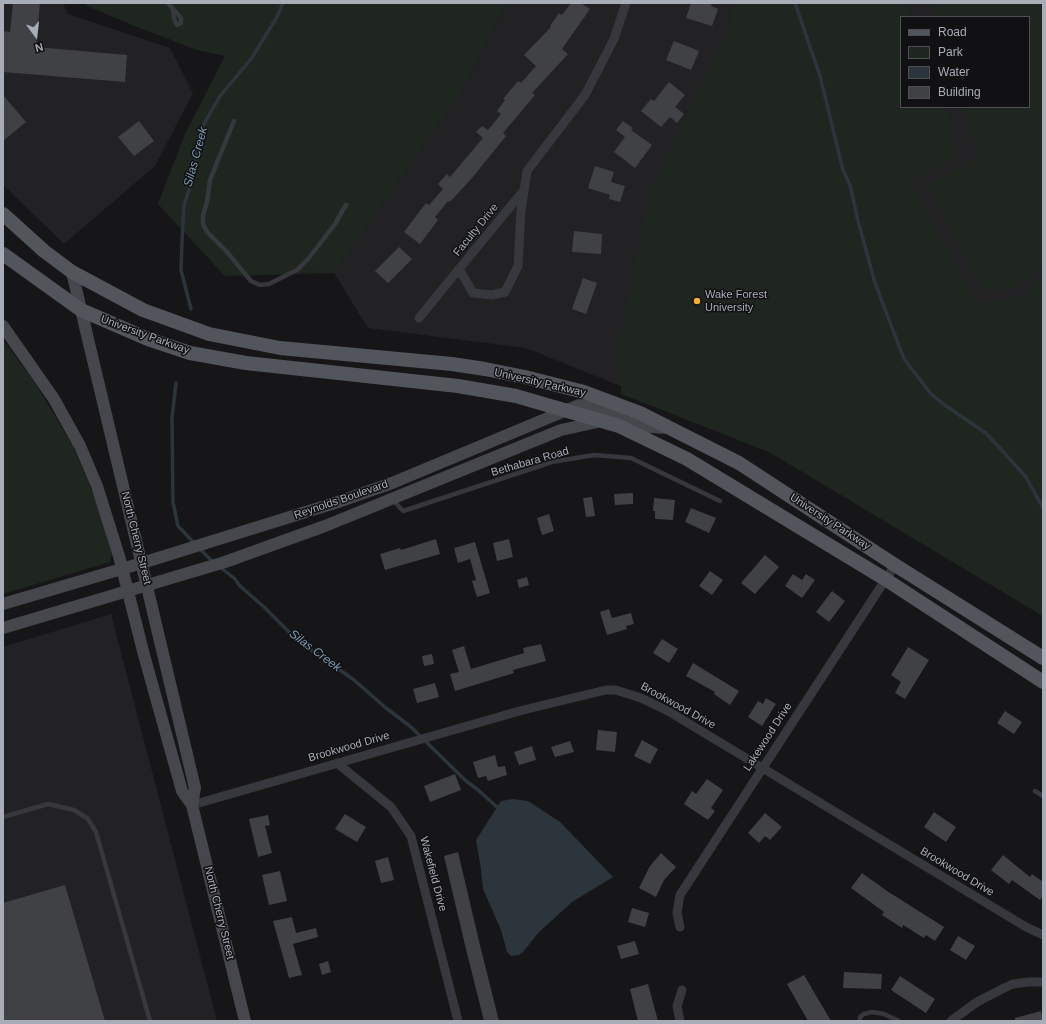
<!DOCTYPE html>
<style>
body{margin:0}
#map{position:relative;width:1046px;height:1024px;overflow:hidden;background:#161618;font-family:Helvetica,sans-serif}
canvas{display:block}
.frame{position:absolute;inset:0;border:4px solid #a8adb8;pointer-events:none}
.legend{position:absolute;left:900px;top:16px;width:130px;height:92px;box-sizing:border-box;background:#111113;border:1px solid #4d4f55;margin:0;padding:5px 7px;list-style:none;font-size:12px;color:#a8adb8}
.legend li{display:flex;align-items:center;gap:8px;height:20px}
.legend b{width:20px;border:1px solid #4d4f55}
.north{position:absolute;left:16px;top:16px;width:40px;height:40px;-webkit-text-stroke:3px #111113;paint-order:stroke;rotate:165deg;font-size:11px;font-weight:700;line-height:16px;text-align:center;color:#a8adb8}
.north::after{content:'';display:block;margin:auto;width:14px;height:18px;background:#a8adb8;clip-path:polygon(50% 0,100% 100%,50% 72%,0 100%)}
</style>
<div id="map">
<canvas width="1046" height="1024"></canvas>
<div class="frame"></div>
<ul class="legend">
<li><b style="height:5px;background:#53555c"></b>Road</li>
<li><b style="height:11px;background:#1e261f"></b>Park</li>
<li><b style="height:11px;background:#2c353c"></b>Water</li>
<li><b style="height:11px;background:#404145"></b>Building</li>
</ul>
<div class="north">N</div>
</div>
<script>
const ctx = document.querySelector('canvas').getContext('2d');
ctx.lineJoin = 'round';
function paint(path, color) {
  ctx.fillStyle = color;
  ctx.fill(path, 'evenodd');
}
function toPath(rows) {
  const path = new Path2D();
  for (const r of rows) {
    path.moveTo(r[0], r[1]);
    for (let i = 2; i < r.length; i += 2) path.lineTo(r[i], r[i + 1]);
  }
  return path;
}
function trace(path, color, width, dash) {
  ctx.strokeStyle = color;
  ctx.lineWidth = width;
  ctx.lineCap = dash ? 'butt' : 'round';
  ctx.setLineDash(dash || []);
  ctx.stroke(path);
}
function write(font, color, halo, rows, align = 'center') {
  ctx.font = font + ' Helvetica,sans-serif';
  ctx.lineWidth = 3;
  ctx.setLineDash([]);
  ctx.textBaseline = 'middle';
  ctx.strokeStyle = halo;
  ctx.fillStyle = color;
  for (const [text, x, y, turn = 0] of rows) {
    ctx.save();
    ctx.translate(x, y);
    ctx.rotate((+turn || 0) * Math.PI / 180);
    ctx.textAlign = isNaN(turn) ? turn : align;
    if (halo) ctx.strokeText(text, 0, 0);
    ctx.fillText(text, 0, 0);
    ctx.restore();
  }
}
paint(toPath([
 [3,3,63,3,68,14,170,48,193,93,155,166,64,244,3,185],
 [506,3,1043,3,1043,605,775,448,526,348,368,328,334,273,458,97],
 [901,17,1029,17,1029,107,901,107],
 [111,614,217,1021,3,1021,3,647]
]), '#222225');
paint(toPath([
 [86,3,506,3,458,97,334,273,225,276,158,204,185,134,225,56,197,50,137,27,87,6],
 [732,3,907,3,911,17,901,17,901,107,947,107,956,159,910,182,977,304,1026,294,1043,277,1043,616,769,452,621,394,620,338,649,194,730,25],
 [931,3,1043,3,1043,264,1015,288,984,291,927,185,980,155,962,107,1029,107,1029,17,934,17],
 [5,342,35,383,73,446,96,501,112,553,110,562,3,594,3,343]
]), '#1e261f');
paint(toPath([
 [513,799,528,801,560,822,613,877,572,902,538,933,523,952,519,955,511,956,507,952,501,930,483,889,481,869,476,840,501,801]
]), '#2c353c');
trace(toPath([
 [795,3,820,76,843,170,850,185,858,221,875,283,904,359,931,394,946,406,986,433,1026,477,1043,508],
 [191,309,181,270,182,241,184,205,191,184,201,129,220,96,251,59,277,17,283,3],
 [176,383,172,418,173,502,178,526,195,544],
 [199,548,213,562],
 [220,567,235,579,240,586,264,607,297,640,354,680,386,708,411,727,466,781,477,789,498,808]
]), '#2c353c', 3.5);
paint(toPath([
 [13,3,40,3,36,47,127,55,125,82,3,72,3,31,10,32],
 [571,3,581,3,590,9,562,49,568,54,532,93,535,95,503,133,506,136,472,178,450,202,448,201,435,217,438,220,420,244,404,232,426,203,429,205,443,189,438,184,447,174,450,177,483,138,476,132,482,126,488,130,501,114,497,111,505,100,503,99,518,81,521,83,536,66,524,55,551,27,550,26,559,13,562,15],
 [691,3,712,3,711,6,718,9,712,26,686,18],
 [674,41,699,51,691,70,666,60],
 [669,82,685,95,675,107,684,114,677,123,670,117,661,127,641,111,651,99,654,101],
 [3,95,26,122,3,141],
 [139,121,154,141,134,156,118,137],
 [623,121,633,128,631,130,652,145,635,168,614,152,625,137,616,130],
 [595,166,614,172,611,182,625,186,620,202,609,199,610,195,588,188],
 [574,231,602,234,601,254,572,252],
 [399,247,412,259,388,283,375,271],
 [583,278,597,283,586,314,572,309],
 [633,493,633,504,615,505,614,494],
 [592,497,595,516,586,517,583,498],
 [654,498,675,500,673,520,655,519,655,511,653,511],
 [691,508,716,518,709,533,685,522],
 [549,514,554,531,542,535,537,518],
 [436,539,440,554,385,570,380,554,400,548,401,550],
 [509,539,513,557,497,561,493,543],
 [475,542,490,593,477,597,472,581,476,580,470,559,458,563,454,548],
 [765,555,779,567,755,594,741,583],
 [710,571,723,580,712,595,699,586],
 [793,574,802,580,806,574,815,580,802,598,785,586],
 [527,577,529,585,519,588,517,580],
 [832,591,845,601,829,622,816,612],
 [609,609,612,618,631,613,634,624,626,626,627,629,607,635,600,612],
 [662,639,678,649,669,663,653,653],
 [541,644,546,661,513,670,514,673,455,691,450,674,459,672,452,650,464,646,471,669,524,653,523,648],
 [908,647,929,660,905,699,895,693,901,682,891,675],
 [432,654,434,664,424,666,422,656],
 [693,663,739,691,730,705,714,694,715,692,686,676],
 [435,683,439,697,417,703,413,689],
 [766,698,776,704,762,726,748,717,758,701,763,704],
 [1005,711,1022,722,1014,734,997,723],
 [598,730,617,732,615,752,596,750],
 [642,740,658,749,650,764,634,756],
 [570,741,574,752,555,757,551,747],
 [532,746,536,760,519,765,514,752],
 [495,755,498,767,505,766,507,775,488,781,486,776,478,778,473,762],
 [455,774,461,790,430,802,424,786],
 [707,779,723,790,711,808,715,811,708,820,684,804,692,791,696,794],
 [934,812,956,827,946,842,924,827],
 [765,813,782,827,770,840,765,836,759,843,748,833],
 [345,814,366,827,357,842,335,829],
 [268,815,270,825,265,826,272,853,258,857,249,819],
 [458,852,479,941,499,1021,484,1021,465,945,444,856],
 [661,853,676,867,664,880,656,897,639,888,650,866],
 [1003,855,1030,877,1032,874,1043,882,1043,895,1040,900,1012,880,1009,884,991,870],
 [388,857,394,880,381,883,375,861],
 [280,871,287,901,269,905,262,875],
 [862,873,887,891,944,927,935,941,926,935,924,938,903,925,902,928,882,915,884,912,851,888],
 [65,885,105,1021,3,1021,3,903],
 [632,908,649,913,645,927,628,922],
 [292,917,296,933,316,928,318,937,293,944,302,975,289,978,273,921],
 [958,936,975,946,966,960,950,950],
 [635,941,639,954,621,959,617,946],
 [328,961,331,972,322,975,319,964],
 [844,972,882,974,881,989,843,988],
 [804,975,831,1021,808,1021,787,984],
 [900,976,935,999,926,1013,891,990],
 [648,984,658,1021,638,1021,630,989],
 [1041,1011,1043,1021,1015,1021,1015,1018]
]), '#404145');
trace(toPath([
 [168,3,181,18,181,23,177,25,174,19,173,11],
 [234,121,210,180,207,202,203,215,203,224,207,232,227,252,251,281,260,285,269,284,297,270,308,259,335,224,346,205],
 [393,500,403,511,552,462,594,455,631,458,720,501],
 [1035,791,1043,796],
 [3,817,48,804,74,810,88,819,96,832,150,1021],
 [860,1021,860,1017,864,1014,872,1012,884,1014,899,1021]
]), '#37383d', 4.5);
trace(toPath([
 [524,190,459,269,473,293,492,295,505,292,518,266,521,211,527,171,585,95,614,39,626,3],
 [419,318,459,269],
 [337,763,391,807,411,836,458,1021],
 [192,805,523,710,606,690,616,690,641,698,668,711,1026,927,1043,935],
 [680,927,677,913,680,895,895,565],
 [680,1021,677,1006,682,990],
 [951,1021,977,1002,1004,988,1013,984,1028,982,1043,982]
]), '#37383d', 9);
trace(toPath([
 [72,272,195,788,192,805,245,1021],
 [3,326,54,399,80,446,97,486,119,556,144,655,182,791,192,805],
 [3,604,142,563,338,502,392,483,579,405,593,406,649,427,668,428],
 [3,628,225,562,325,526,561,430,602,421]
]), '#45474d', 12);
trace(toPath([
 [3,214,44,251,72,272,143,310,209,334,280,348,452,364,485,369,525,377,584,392,640,413,739,463,895,565,1043,658],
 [3,254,81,310,148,339,190,353,246,363,458,386,516,396,619,426,687,459,885,579,1043,682]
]), '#53555c', 14);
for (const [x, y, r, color] of [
 [697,301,4,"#f2b134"]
]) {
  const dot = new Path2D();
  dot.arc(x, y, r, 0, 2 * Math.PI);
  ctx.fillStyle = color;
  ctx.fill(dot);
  trace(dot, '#111113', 1.5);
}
write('11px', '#a8adb8', '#111113', [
 ["Faculty Drive",476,230,-51],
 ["University Parkway",145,335,20],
 ["University Parkway",540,383,13],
 ["Bethabara Road",530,462,-16],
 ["Reynolds Boulevard",341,500,-19],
 ["University Parkway",830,522,33],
 ["North Cherry Street",136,538,76],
 ["Brookwood Drive",678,706,29],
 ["Lakewood Drive",768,737,-57],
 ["Brookwood Drive",349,747,-16],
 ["Brookwood Drive",957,872,31],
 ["Wakefield Drive",433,874,75],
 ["North Cherry Street",219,913,76]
]);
write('11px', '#a8adb8', '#111113', [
 ["Wake Forest",705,295],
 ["University",705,308]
], 'left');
write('italic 12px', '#7f9bb3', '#111113', [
 ["Silas Creek",196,157,-75],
 ["Silas Creek",315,651,37]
]);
</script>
